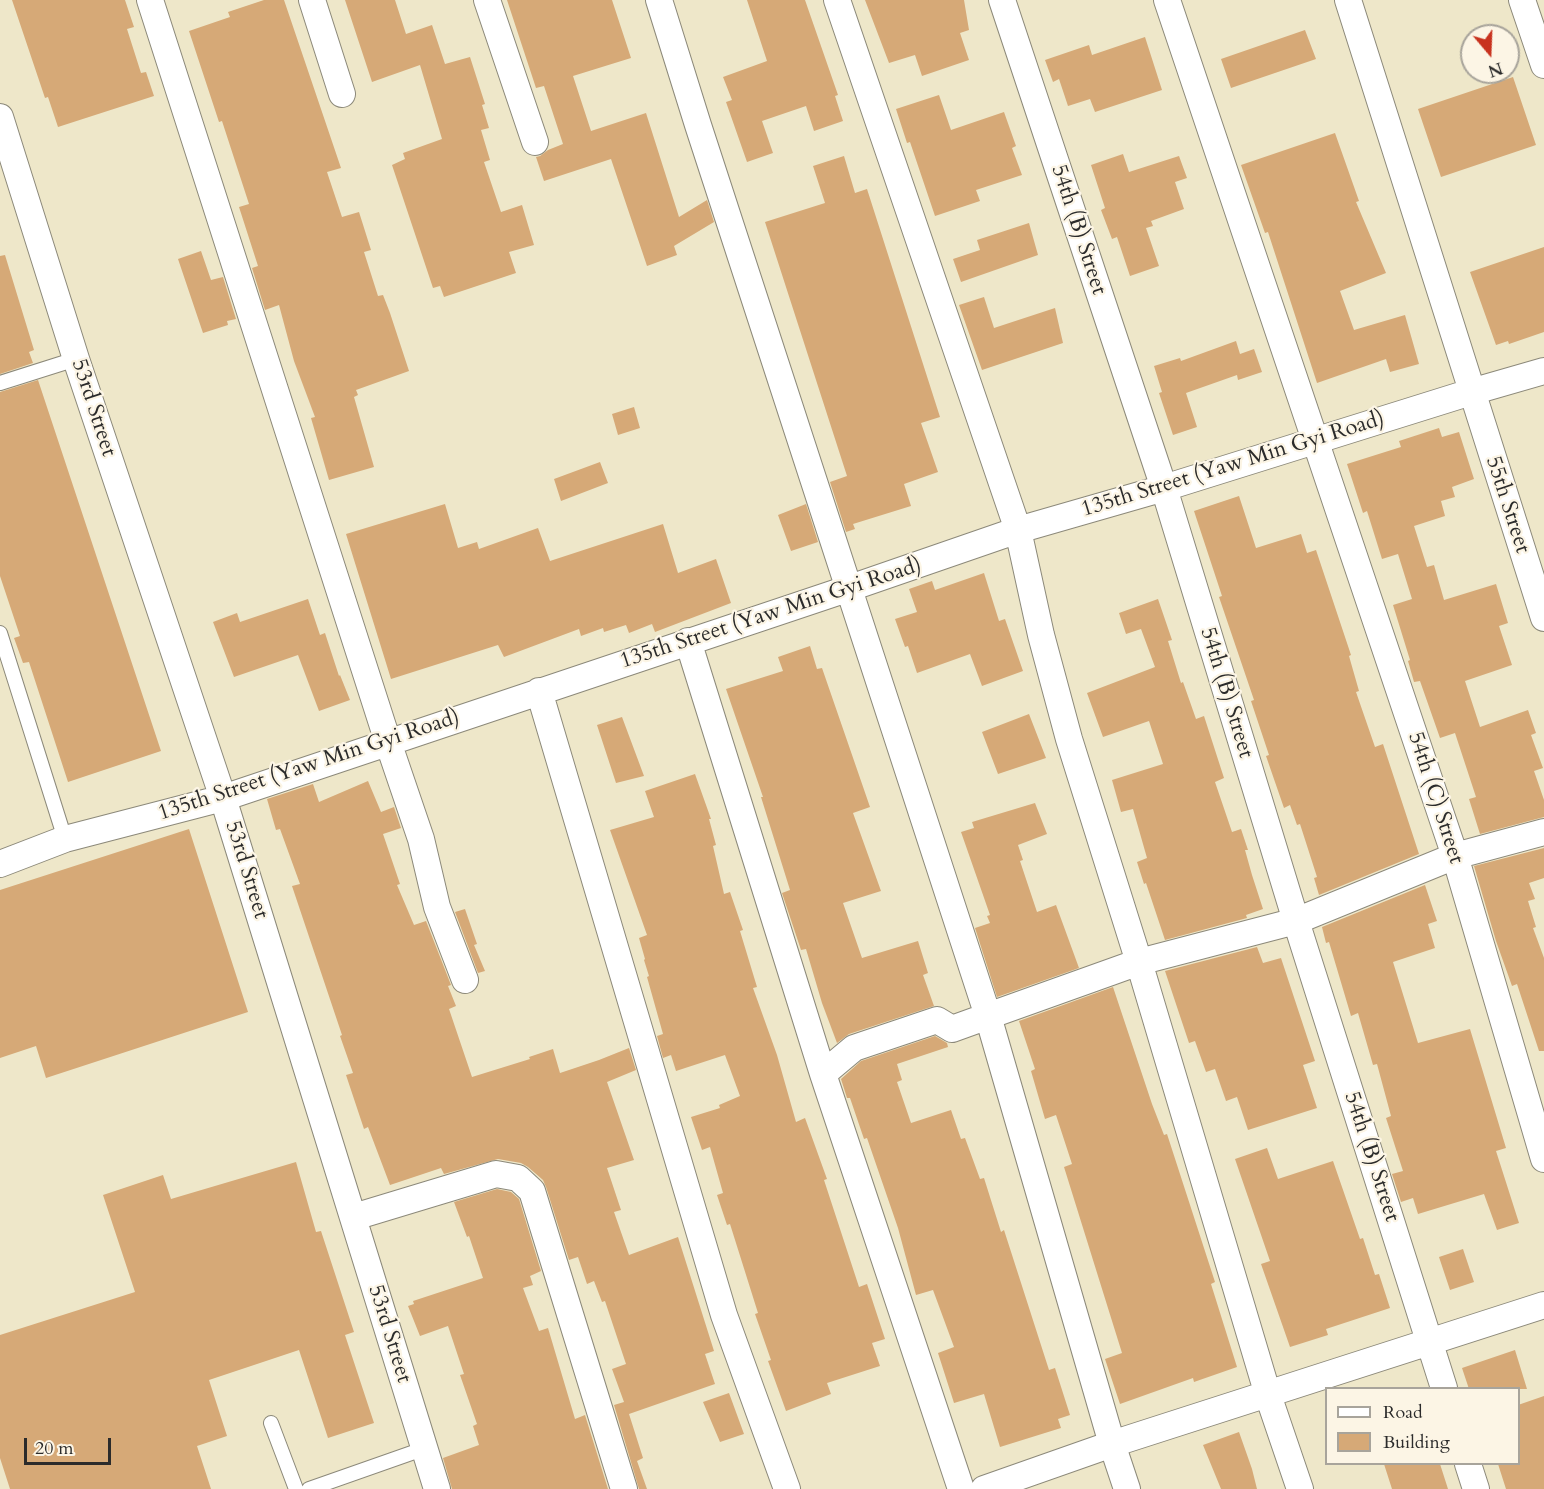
<!DOCTYPE html>
<style>
body{margin:0}
#map{position:relative;width:1544px;height:1489px;overflow:hidden;background:#eee7c9;font-family:Cardo,serif}
canvas{display:block}
.legend{position:absolute;left:1325px;top:1387px;width:195px;height:78px;box-sizing:border-box;background:#fcf5e5;border:2px solid #a8a49b;margin:0;padding:8px 10px;list-style:none;font-size:18px;color:#2b2b2b}
.legend li{display:flex;align-items:center;gap:12px;height:30px}
.legend b{width:30px;border:2px solid #a8a49b}
.north{position:absolute;left:1460px;top:24px;width:60px;height:60px;box-sizing:border-box;background:#fcf5e5;border:2px solid #a8a49b;border-radius:50%;rotate:161deg;font-size:16px;font-weight:700;line-height:24px;text-align:center;color:#2b2b2b}
.north::after{content:'';display:block;margin:auto;width:21px;height:27px;background:#c8321e;clip-path:polygon(50% 0,100% 100%,50% 72%,0 100%)}
.scale{position:absolute;left:24px;top:1438px;width:87px;height:27px;box-sizing:border-box;border:3px solid #2b2b2b;border-top:0;padding-left:8px;font-size:18px;line-height:21px;white-space:nowrap;color:#2b2b2b;-webkit-text-stroke:4px #fcf5e5;paint-order:stroke}
</style>
<div id="map">
<canvas width="1544" height="1489"></canvas>
<ul class="legend">
<li><b style="height:8px;background:#fff"></b>Road</li>
<li><b style="height:16px;background:#d6a977"></b>Building</li>
</ul>
<div class="north">N</div>
<div class="scale">20 m</div>
</div>
<script>
const ctx = document.querySelector('canvas').getContext('2d');
ctx.lineJoin = 'round';
function paint(path, color) {
  ctx.fillStyle = color;
  ctx.fill(path, 'evenodd');
}
function toPath(rows) {
  const path = new Path2D();
  for (const r of rows) {
    path.moveTo(r[0], r[1]);
    for (let i = 2; i < r.length; i += 2) path.lineTo(r[i], r[i + 1]);
  }
  return path;
}
function trace(path, color, width, dash) {
  ctx.strokeStyle = color;
  ctx.lineWidth = width;
  ctx.lineCap = dash ? 'butt' : 'round';
  ctx.setLineDash(dash || []);
  ctx.stroke(path);
}
function write(font, color, halo, rows, align = 'center') {
  ctx.font = font + ' Cardo,serif';
  ctx.lineWidth = 4.5;
  ctx.setLineDash([]);
  ctx.textBaseline = 'middle';
  ctx.strokeStyle = halo;
  ctx.fillStyle = color;
  for (const [text, x, y, turn = 0] of rows) {
    ctx.save();
    ctx.translate(x, y);
    ctx.rotate((+turn || 0) * Math.PI / 180);
    ctx.textAlign = isNaN(turn) ? turn : align;
    if (halo) ctx.strokeText(text, 0, 0);
    ctx.fillText(text, 0, 0);
    ctx.restore();
  }
}
paint(toPath([
 [12,0,125,0,134,27,127,29,141,73,146,72,154,96,58,127,48,97,45,98],
 [264,0,284,0,341,168,327,172,342,217,359,212,371,250,364,252,378,296,383,295,390,313,409,371,356,390,358,395,354,397,374,467,329,480,311,418,315,417,294,361,279,305,265,310,252,268,258,266,239,207,249,204,222,121,219,122,189,31,230,17,228,12],
 [345,0,395,0,406,34,432,25,445,64,470,57,485,104,482,105,489,128,481,130,490,160,484,162,501,212,522,205,534,245,509,252,516,273,444,297,440,286,433,288,392,165,405,159,403,153,442,139,420,65,372,82],
 [507,0,612,0,631,58,573,76,591,131,646,113,679,217,707,200,714,222,674,246,677,255,647,266,611,159,544,181,536,157,540,156,548,150,563,144,544,86,536,88],
 [747,0,805,0,838,95,835,96,843,121,814,131,806,106,762,121,773,153,747,162,726,102,732,100,723,77,767,61],
 [865,0,964,0,969,30,960,33,969,60,922,76,915,55,889,63],
 [1305,30,1316,59,1231,88,1221,59],
 [1145,37,1162,90,1095,112,1090,99,1068,106,1059,79,1053,82,1045,60,1089,45,1092,55],
 [1513,77,1536,145,1441,177,1418,109],
 [939,95,951,130,1004,112,1016,146,1012,148,1022,175,976,190,980,201,935,216,910,142,907,143,896,109],
 [1335,133,1359,201,1356,202,1386,273,1340,291,1354,330,1405,315,1419,364,1390,372,1386,359,1317,383,1268,232,1265,233,1241,165],
 [1123,154,1129,172,1179,156,1187,178,1175,182,1184,209,1151,221,1153,226,1146,228,1159,266,1130,276,1117,237,1112,239,1101,210,1105,208,1091,165],
 [844,156,855,193,867,189,940,417,921,423,938,472,904,484,911,506,853,524,855,529,846,532,830,482,847,476,765,222,825,203,813,166],
 [1029,223,1038,255,961,282,953,259,980,250,977,240],
 [1544,247,1544,332,1509,344,1508,341,1496,345,1470,272],
 [201,251,211,280,223,277,236,319,227,321,228,325,203,333,178,259],
 [5,255,34,350,29,352,33,363,0,374,0,256],
 [984,297,994,328,1055,308,1063,343,982,370,959,305],
 [1236,341,1240,354,1254,349,1262,372,1238,380,1237,375,1186,393,1197,427,1173,435,1159,393,1162,392,1154,366,1180,358,1181,361],
 [38,380,161,751,68,782,29,662,23,663,14,638,20,636,0,576,0,392],
 [634,407,640,428,618,435,612,414],
 [1439,428,1442,437,1459,432,1474,479,1452,487,1455,497,1441,501,1445,516,1414,526,1427,567,1434,565,1444,600,1496,584,1508,623,1499,626,1512,665,1465,681,1480,727,1528,710,1536,733,1531,735,1543,768,1534,771,1544,800,1544,817,1480,834,1469,799,1476,797,1455,733,1440,738,1420,681,1414,682,1408,661,1410,660,1393,605,1412,599,1398,554,1382,559,1367,511,1363,513,1347,464,1401,447,1399,441],
 [600,462,608,483,561,501,554,479],
 [1239,496,1256,548,1301,534,1307,553,1316,550,1351,655,1349,656,1359,691,1356,692,1375,747,1383,744,1419,854,1319,895,1314,878,1317,877,1300,824,1297,825,1290,805,1284,808,1266,756,1269,755,1251,701,1254,700,1219,597,1222,596,1194,511],
 [445,504,458,548,477,542,479,549,538,528,550,561,663,524,678,573,716,559,731,603,655,632,652,624,629,633,626,625,604,632,603,628,581,636,579,629,504,657,498,645,391,679,346,534],
 [806,504,818,542,791,551,778,515],
 [984,573,999,621,1005,619,1023,671,982,686,970,654,917,673,908,646,905,647,895,619,917,612,909,589,932,581,935,590],
 [308,599,320,635,325,633,339,676,340,675,350,700,319,711,298,655,234,677,213,622,237,613,240,622],
 [1158,599,1172,640,1168,641,1181,683,1183,682,1196,719,1204,716,1224,778,1215,782,1232,832,1241,829,1248,850,1245,850,1252,875,1263,909,1246,915,1247,918,1165,940,1146,883,1144,884,1137,862,1147,858,1133,809,1121,812,1112,780,1163,764,1149,721,1103,737,1087,693,1155,667,1141,629,1126,634,1119,613],
 [810,646,817,669,822,668,870,807,853,813,881,891,843,903,862,958,918,941,928,973,923,975,934,1006,849,1034,837,1043,822,1003,806,949,801,950,782,893,790,890,761,797,763,797,726,689,783,671,778,657],
 [1029,714,1046,758,998,774,982,732],
 [622,717,644,776,616,783,597,725],
 [695,774,711,819,709,819,716,845,713,846,724,894,730,892,743,930,740,931,757,987,753,988,777,1055,796,1122,805,1118,827,1179,824,1180,859,1287,867,1284,885,1339,872,1343,880,1366,827,1383,831,1394,786,1411,768,1361,771,1360,755,1314,758,1313,730,1224,727,1225,717,1195,723,1193,710,1147,702,1150,691,1117,720,1108,719,1105,740,1096,725,1055,676,1071,671,1055,663,1058,657,1036,663,1034,647,977,649,976,644,960,645,959,639,938,647,935,610,830,654,817,645,791],
 [368,781,381,812,394,807,401,828,383,834,400,884,397,885,414,925,426,921,451,985,448,986,456,1006,449,1009,472,1077,530,1059,529,1057,553,1049,560,1073,599,1060,629,1048,636,1070,607,1082,634,1160,607,1168,621,1210,614,1212,629,1255,678,1237,714,1351,705,1354,715,1384,629,1414,643,1458,637,1461,647,1489,639,1489,614,1405,624,1402,612,1369,626,1364,605,1301,602,1302,594,1281,587,1284,578,1257,569,1260,546,1187,543,1180,528,1167,521,1163,498,1159,444,1174,441,1168,390,1185,368,1127,364,1129,346,1075,353,1073,340,1036,342,1035,292,886,300,884,280,829,276,830,267,799,313,784,319,802],
 [1035,803,1047,834,1018,845,1023,860,1020,861,1037,912,1056,905,1079,968,997,997,975,928,990,923,987,916,990,915,961,832,974,828,972,822],
 [189,829,248,1012,46,1078,36,1046,0,1058,0,890],
 [1544,848,1544,878,1529,883,1535,899,1528,901,1536,927,1533,928,1544,958,1544,1051,1539,1051,1517,984,1512,986,1496,941,1474,866],
 [1425,885,1437,921,1428,924,1435,948,1393,962,1418,1043,1470,1029,1506,1148,1496,1151,1519,1223,1497,1230,1484,1194,1418,1214,1413,1198,1401,1202,1392,1174,1403,1171,1386,1118,1391,1116,1377,1064,1373,1065,1358,1013,1351,1016,1329,942,1326,943,1322,927],
 [465,909,477,944,474,945,485,971,478,973,455,912],
 [1257,947,1263,963,1281,958,1315,1061,1303,1065,1317,1108,1248,1130,1237,1097,1226,1101,1215,1069,1206,1072,1195,1041,1189,1043,1165,971],
 [1113,987,1152,1104,1164,1135,1167,1134,1215,1282,1211,1284,1237,1367,1194,1382,1193,1378,1120,1404,1105,1359,1122,1353,1064,1167,1072,1164,1056,1115,1045,1119,1031,1071,1035,1069,1019,1021],
 [935,1036,947,1043,948,1047,897,1064,902,1080,897,1082,911,1123,951,1110,961,1139,965,1138,980,1179,984,1178,1001,1232,1004,1230,1049,1370,1055,1368,1070,1415,1058,1419,1061,1428,1000,1447,984,1394,954,1403,938,1353,954,1347,933,1290,916,1295,898,1228,867,1138,864,1139,850,1098,847,1098,841,1079,861,1061],
 [1267,1148,1278,1179,1333,1161,1360,1239,1363,1238,1375,1275,1379,1274,1390,1308,1326,1329,1328,1335,1290,1347,1261,1264,1270,1261,1235,1159],
 [296,1162,316,1232,321,1231,354,1332,345,1335,374,1423,328,1438,299,1350,209,1380,227,1436,197,1446,211,1489,10,1489,0,1458,0,1335,135,1292,103,1195,163,1175,171,1199],
 [497,1189,511,1192,519,1199,541,1271,530,1276,533,1285,523,1288,539,1331,548,1328,575,1419,585,1415,608,1489,452,1489,443,1458,479,1445,473,1426,477,1424,460,1375,464,1374,448,1326,420,1336,408,1306,414,1304,413,1301,483,1278,469,1236,467,1237,454,1202],
 [1463,1249,1474,1282,1450,1290,1439,1257],
 [1515,1350,1527,1389,1469,1389,1462,1368],
 [729,1393,744,1434,720,1442,703,1402],
 [1544,1396,1544,1489,1506,1489,1498,1464,1518,1464,1518,1405],
 [1239,1432,1252,1469,1257,1489,1221,1489,1203,1445],
 [1384,1464,1440,1464,1448,1489,1392,1489]
]), '#d6a977');
const lane = toPath([
 [0,383,76,359],
 [0,633,65,839],
 [271,1423,296,1489],
 [309,1489,423,1449]
]);
const street = toPath([
 [150,0,388,742,421,839,437,907,465,980],
 [312,0,342,94],
 [487,0,535,142],
 [659,0,698,125,988,1016,952,1029,937,1020,854,1048,823,1074,688,641],
 [837,0,1018,530,1041,635,1069,739,1139,962,1268,1395,1300,1489],
 [1002,0,1164,488,1296,921,1444,1388],
 [1167,0,1455,856,1544,1159],
 [1348,0,1544,618],
 [1522,0,1544,65],
 [0,117,76,359,223,798,437,1489],
 [539,691,724,1315,787,1489],
 [0,864,65,839,223,798,850,588,1018,530,1164,488,1471,392,1544,371],
 [823,1074,961,1489],
 [354,1217,496,1174,518,1178,532,1191,624,1489],
 [1468,1464,1476,1489],
 [984,1489,1112,1444,1544,1305],
 [1127,1489,1112,1444,988,1016,1139,962,1296,921,1455,856,1544,832]
]);
trace(lane, '#8c897a', 16);
trace(street, '#8c897a', 28);
trace(lane, '#fff', 14);
trace(street, '#fff', 26);
write('22px', '#2b2b2b', '#fcf5e5', [
 ["54th (B) Street",1078,230,72],
 ["53rd Street",93,408,72],
 ["135th Street (Yaw Min Gyi Road)",1233,465,-17],
 ["55th Street",1507,505,72],
 ["135th Street (Yaw Min Gyi Road)",771,614,-18],
 ["54th (B) Street",1226,693,73],
 ["135th Street (Yaw Min Gyi Road)",309,766,-18],
 ["54th (C) Street",1435,798,72],
 ["53rd Street",246,870,73],
 ["54th (B) Street",1371,1157,72],
 ["53rd Street",389,1334,73]
]);
</script>
